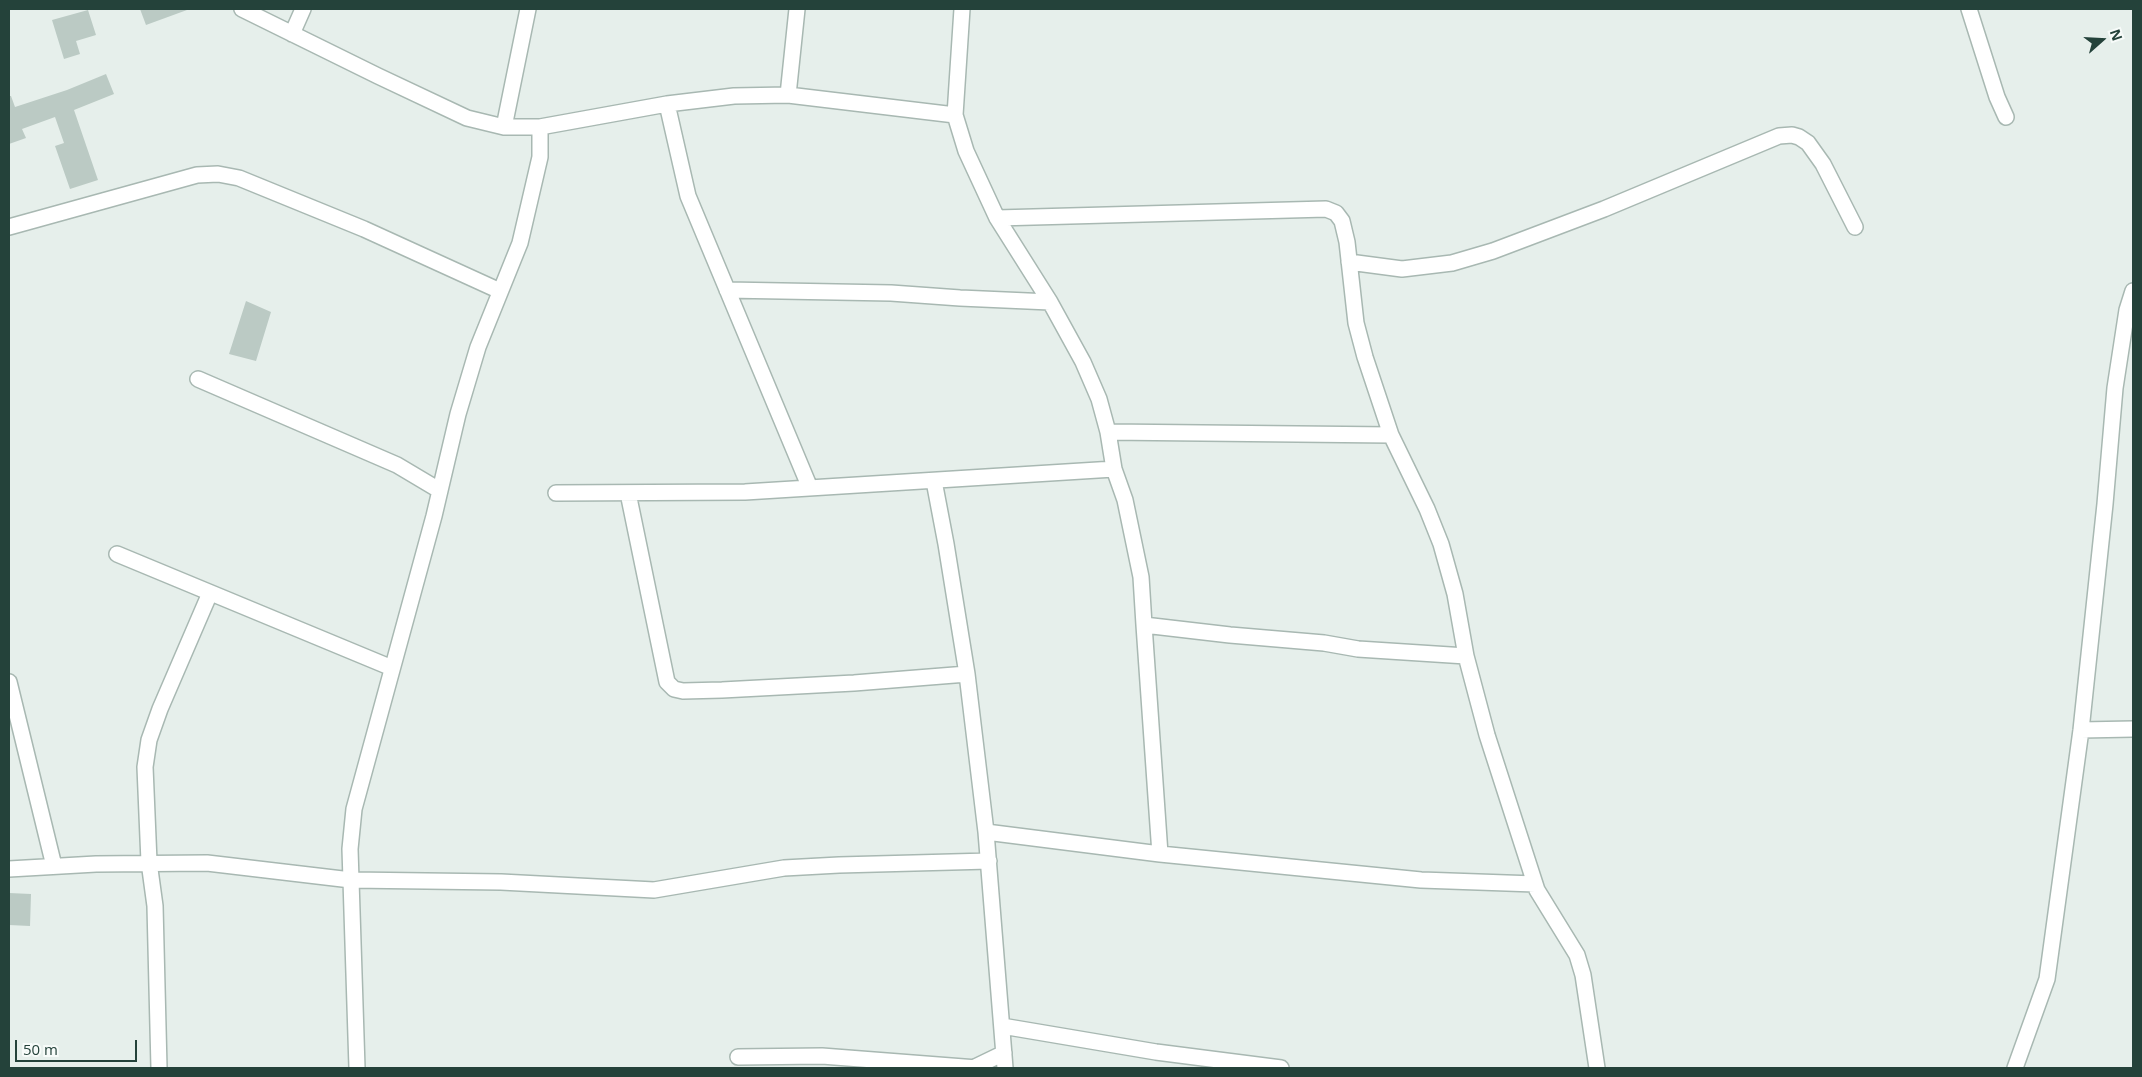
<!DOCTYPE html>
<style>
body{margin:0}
#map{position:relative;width:2142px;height:1077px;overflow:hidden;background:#e6efeb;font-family:"Open Sans",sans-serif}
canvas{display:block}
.frame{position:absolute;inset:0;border:10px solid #24423a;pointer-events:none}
.north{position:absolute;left:2077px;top:15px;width:50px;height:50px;-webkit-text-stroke:4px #f7fbf9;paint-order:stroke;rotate:71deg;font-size:14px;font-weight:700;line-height:20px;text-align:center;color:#24423a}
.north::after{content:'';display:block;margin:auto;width:18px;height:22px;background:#24423a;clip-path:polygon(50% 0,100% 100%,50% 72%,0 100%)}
.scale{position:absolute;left:15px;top:1040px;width:122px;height:22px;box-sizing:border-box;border:2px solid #24423a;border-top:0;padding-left:6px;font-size:15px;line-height:18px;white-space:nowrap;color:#24423a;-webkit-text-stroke:4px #f7fbf9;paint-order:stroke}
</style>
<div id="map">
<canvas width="2142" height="1077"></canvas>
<div class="frame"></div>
<div class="north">N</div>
<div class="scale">50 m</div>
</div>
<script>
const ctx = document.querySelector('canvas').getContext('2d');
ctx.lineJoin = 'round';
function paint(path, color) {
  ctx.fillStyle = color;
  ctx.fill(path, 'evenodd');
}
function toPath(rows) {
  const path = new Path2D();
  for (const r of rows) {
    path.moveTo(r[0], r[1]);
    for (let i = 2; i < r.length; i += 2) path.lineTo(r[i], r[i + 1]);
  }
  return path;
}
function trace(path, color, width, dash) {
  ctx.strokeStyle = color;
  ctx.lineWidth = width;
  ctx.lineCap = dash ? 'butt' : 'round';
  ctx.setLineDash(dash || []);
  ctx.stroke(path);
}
paint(toPath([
 [140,9,186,9,187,10,146,25],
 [88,10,96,35,76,41,80,54,64,59,52,20],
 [106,74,114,94,74,110,98,180,70,189,55,146,64,143,55,117,22,129,26,138,9,144,9,96,11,96,15,107,67,90],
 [246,301,271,312,256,361,229,354],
 [9,893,31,894,30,926,9,925]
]), '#bbcac4');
const street = toPath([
 [242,9,378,76,467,118,504,127,540,127,667,104,734,96,788,95,955,115],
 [962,9,955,115,966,151,997,218,1050,302,1083,362,1099,399,1108,432,1114,469,1125,500,1141,577,1144,625,1230,635,1324,643,1358,649,1466,656],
 [1969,9,1997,97,2006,117],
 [292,34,303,9],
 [788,95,797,9],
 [667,104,688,196,810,488],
 [504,127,528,9],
 [997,218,1326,209,1336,213,1342,221,1347,242,1356,323,1365,357,1391,435,1427,509,1441,544,1455,594,1466,656,1487,735,1537,890,1577,955,1583,975,1597,1068],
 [9,227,197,175,218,174,239,178,364,229,500,291],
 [1349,262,1402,269,1452,263,1493,251,1604,209,1779,136,1792,135,1799,137,1808,143,1823,164,1855,227],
 [727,290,891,293,960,298,1050,302],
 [198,379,397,465,439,490],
 [1108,432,1391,435],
 [934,481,946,544,967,674,986,832,1005,1068],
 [556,493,745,492,1114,469],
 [628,493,667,682,674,689,683,691,722,690,854,683,967,674],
 [117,554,392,668],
 [1144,625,1160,854,1421,880,1535,884],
 [9,682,54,866],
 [2081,730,2133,729],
 [986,832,1160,854],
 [9,869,96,864,207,863,351,880,501,882,654,890,784,868,839,865,989,861],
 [1002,1026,1156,1052,1281,1068],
 [738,1057,822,1056,977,1068],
 [975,1067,1004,1053],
 [159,1068,155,906,149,862,145,767,149,740,160,709,210,593],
 [357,1068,350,849,354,809,434,516,458,414,478,347,520,243,540,157,540,127],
 [2015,1068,2047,979,2081,730,2105,504,2115,388,2127,310,2133,291]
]);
trace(street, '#a8b8b2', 18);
trace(street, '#fff', 15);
</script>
